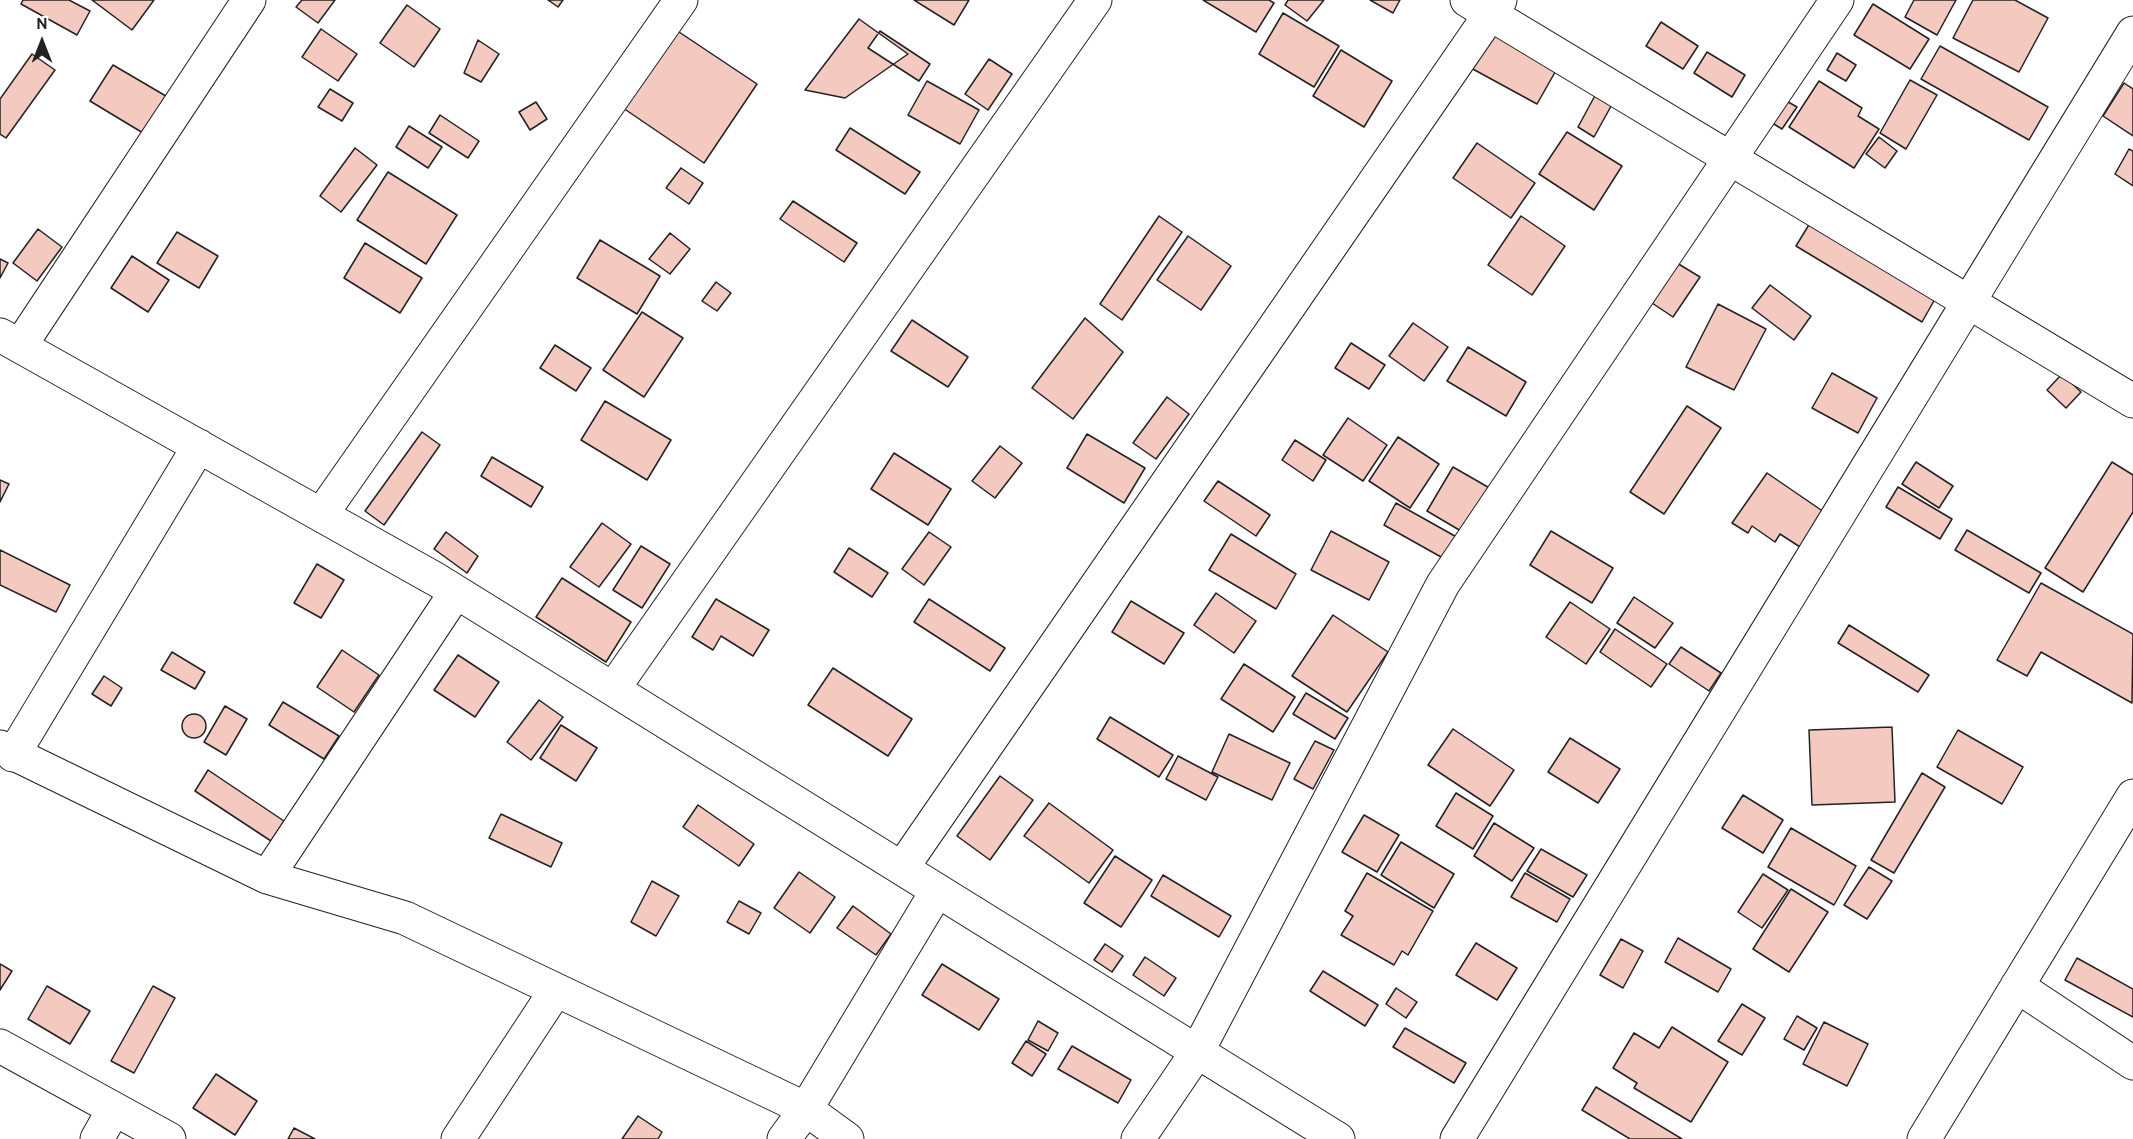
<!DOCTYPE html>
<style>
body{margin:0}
#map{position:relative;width:2133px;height:1139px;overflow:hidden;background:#fff;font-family:Cabin,sans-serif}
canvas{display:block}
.north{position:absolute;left:12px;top:12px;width:60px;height:60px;-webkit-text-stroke:4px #fff;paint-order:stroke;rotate:0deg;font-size:16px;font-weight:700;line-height:24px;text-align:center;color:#222}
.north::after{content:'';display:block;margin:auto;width:21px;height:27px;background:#222;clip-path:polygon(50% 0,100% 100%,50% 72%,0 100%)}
</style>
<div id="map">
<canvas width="2133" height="1139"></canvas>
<div class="north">N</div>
</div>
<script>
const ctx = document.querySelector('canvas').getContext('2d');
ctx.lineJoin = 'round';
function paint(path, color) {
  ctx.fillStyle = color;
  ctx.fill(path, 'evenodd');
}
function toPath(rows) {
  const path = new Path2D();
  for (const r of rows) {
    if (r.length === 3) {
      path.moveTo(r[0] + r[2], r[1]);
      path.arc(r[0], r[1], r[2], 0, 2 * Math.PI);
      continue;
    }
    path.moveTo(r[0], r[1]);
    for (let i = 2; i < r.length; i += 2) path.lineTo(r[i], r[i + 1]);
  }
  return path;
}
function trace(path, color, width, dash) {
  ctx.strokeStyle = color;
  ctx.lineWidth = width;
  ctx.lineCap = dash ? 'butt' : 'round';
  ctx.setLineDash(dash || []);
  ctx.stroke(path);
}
const building = toPath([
 [23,0,69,0,90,11,77,35,21,4,23,0],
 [92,0,154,0,132,30,92,0],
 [302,0,335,0,318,23,296,7,302,0],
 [548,0,563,0,558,7,548,0],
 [914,0,969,0,954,25,914,0],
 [1203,0,1269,0,1274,3,1256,32,1203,0],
 [1288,0,1324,0,1307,21,1285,5,1288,0],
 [1370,0,1400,0,1393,13,1370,0],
 [1914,0,1956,0,1937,35,1905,17,1914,0],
 [1973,0,2015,0,2048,18,2019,72,1953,38,1973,0],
 [1873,4,1929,39,1910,69,1854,35,1873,4],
 [407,5,440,29,414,67,380,43,407,5],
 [1283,13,1339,46,1314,87,1259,54,1283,13],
 [859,19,908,54,845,98,805,90,859,19],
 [1661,22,1698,46,1683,69,1646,46,1661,22],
 [321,29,357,54,338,81,302,57,321,29],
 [676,30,757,84,704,163,623,108,676,30],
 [1492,30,1558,67,1537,104,1471,68,1492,30],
 [880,31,930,64,919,81,868,48,880,31],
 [478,40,499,54,481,82,464,73,478,40],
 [1940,46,2048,107,2029,140,1921,79,1940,46],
 [1341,50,1392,81,1364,127,1313,96,1341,50],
 [1707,52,1745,75,1732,97,1694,73,1707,52],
 [1837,53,1856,65,1846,81,1827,70,1837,53],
 [32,54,55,70,6,138,0,134,0,99,32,54],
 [989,59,1012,74,988,110,965,94,989,59],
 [113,65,171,99,148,136,90,101,113,65],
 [1910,80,1937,95,1906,149,1880,133,1910,80],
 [927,81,979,110,960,144,908,115,927,81],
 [1819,81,1862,108,1858,116,1879,129,1854,168,1789,127,1819,81],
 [2124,83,2133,89,2133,136,2103,116,2124,83],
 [330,89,353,103,342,121,318,107,330,89],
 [1598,90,1615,99,1594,137,1578,127,1598,90],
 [1783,99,1797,107,1782,129,1769,121,1783,99],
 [536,102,547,119,530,130,519,112,536,102],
 [440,115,479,141,468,158,429,133,440,115],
 [409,126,442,147,428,168,396,147,409,126],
 [850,128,920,172,905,194,836,150,850,128],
 [1567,132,1622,166,1594,210,1539,174,1567,132],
 [1879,137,1897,151,1885,168,1866,154,1879,137],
 [1477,143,1535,183,1511,218,1453,178,1477,143],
 [355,148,377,165,341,212,320,196,355,148],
 [2129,149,2133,151,2133,186,2115,174,2129,149],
 [681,168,703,183,689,204,666,188,681,168],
 [388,172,457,215,426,264,357,220,388,172],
 [793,201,857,243,844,262,780,219,793,201],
 [1159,216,1182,232,1122,320,1100,304,1159,216],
 [1521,216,1565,246,1532,295,1488,265,1521,216],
 [1810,223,1935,299,1922,322,1796,246,1810,223],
 [38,229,62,247,37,281,13,263,38,229],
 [177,232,218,256,199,288,157,263,177,232],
 [670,233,690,249,670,274,649,259,670,233],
 [1188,236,1231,266,1201,310,1157,280,1188,236],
 [600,240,660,276,637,314,577,278,600,240],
 [365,243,422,278,400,313,344,278,365,243],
 [132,256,169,280,148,312,111,288,132,256],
 [0,259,8,263,0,278,0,259],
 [1672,260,1700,277,1673,317,1646,299,1672,260],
 [716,282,731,293,717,311,702,301,716,282],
 [1770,285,1811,316,1794,340,1752,308,1770,285],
 [1718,304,1766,329,1734,390,1686,367,1718,304],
 [642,312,683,338,644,397,603,370,642,312],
 [1085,318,1123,352,1073,419,1032,388,1085,318],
 [912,320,968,357,948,387,891,351,912,320],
 [1413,323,1448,347,1424,381,1389,356,1413,323],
 [1351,343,1385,365,1369,389,1335,368,1351,343],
 [555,345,591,368,576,391,540,368,555,345],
 [1468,347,1526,382,1506,416,1447,381,1468,347],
 [1832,373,1877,398,1858,433,1812,408,1832,373],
 [2062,374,2081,392,2066,408,2047,390,2062,374],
 [1167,397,1189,414,1156,459,1133,443,1167,397],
 [605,401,671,440,647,480,581,440,605,401],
 [1687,406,1721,428,1664,514,1630,492,1687,406],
 [1348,418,1387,445,1363,481,1323,455,1348,418],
 [422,432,440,445,384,525,365,511,422,432],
 [1087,434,1145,468,1124,503,1067,468,1087,434],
 [1398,437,1439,464,1410,508,1369,481,1398,437],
 [1295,440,1326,460,1313,481,1282,460,1295,440],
 [1000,446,1022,463,995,498,972,481,1000,446],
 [894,453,951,489,928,525,871,489,894,453],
 [492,457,543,487,531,507,481,476,492,457],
 [1916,462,1953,486,1939,508,1902,484,1916,462],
 [2112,462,2133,475,2133,512,2083,592,2045,568,2112,462],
 [1453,467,1493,490,1466,534,1427,511,1453,467],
 [1767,473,1824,512,1800,547,1780,534,1775,542,1752,526,1748,533,1732,523,1767,473],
 [0,480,9,484,0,502,0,480],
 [1218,481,1270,515,1256,536,1204,501,1218,481],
 [1898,487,1952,519,1940,539,1886,507,1898,487],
 [1396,503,1462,540,1450,562,1384,525,1396,503],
 [602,523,631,544,599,587,570,567,602,523],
 [1967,530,2041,573,2029,593,1955,550,1967,530],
 [1331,531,1389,562,1369,600,1311,570,1331,531],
 [1551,531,1613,568,1592,603,1530,565,1551,531],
 [446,532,478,556,467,573,434,549,446,532],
 [929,532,951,547,924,585,902,569,929,532],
 [1231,534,1296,574,1276,609,1209,570,1231,534],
 [641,546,670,564,642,608,613,590,641,546],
 [849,548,888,573,872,597,834,572,849,548],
 [0,550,70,585,56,612,0,585,0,550],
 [317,564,344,580,321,618,294,603,317,564],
 [562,578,631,622,606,662,536,617,562,578],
 [2041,583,2133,634,2132,703,2041,652,2027,676,1997,660,2041,583],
 [1216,593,1256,621,1234,653,1194,625,1216,593],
 [1634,597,1673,623,1655,648,1617,623,1634,597],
 [716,599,769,630,753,656,721,636,713,650,692,637,716,599],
 [929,599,1005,648,990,671,914,622,929,599],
 [1131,601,1184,633,1164,664,1112,632,1131,601],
 [1570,602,1610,629,1586,664,1546,637,1570,602],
 [1333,615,1388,652,1347,712,1292,676,1333,615],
 [1849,625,1929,675,1918,692,1838,643,1849,625],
 [1615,629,1667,664,1651,687,1600,652,1615,629],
 [1681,647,1721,673,1709,691,1669,664,1681,647],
 [342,650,379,675,354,712,317,687,342,650],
 [172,652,205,672,195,689,161,670,172,652],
 [458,655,499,682,475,717,434,690,458,655],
 [1244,664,1295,697,1273,732,1221,699,1244,664],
 [833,668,912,719,888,756,808,705,833,668],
 [104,676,122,688,111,706,92,694,104,676],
 [1306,693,1348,718,1335,739,1293,714,1306,693],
 [539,700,563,717,531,760,507,742,539,700],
 [283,702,339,736,324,759,269,725,283,702],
 [225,706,247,719,226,755,204,742,225,706],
 [194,726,12],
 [1110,717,1173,755,1159,777,1097,739,1110,717],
 [561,725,597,748,576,781,540,758,561,725],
 [1892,727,1895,802,1812,805,1809,730,1892,727],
 [1453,729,1514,770,1490,806,1428,765,1453,729],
 [1958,730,2023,767,2002,804,1937,767,1958,730],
 [1229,734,1290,763,1272,800,1212,772,1229,734],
 [1570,738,1620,769,1598,803,1548,772,1570,738],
 [1315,741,1334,750,1313,789,1294,779,1315,741],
 [1178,756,1218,777,1206,800,1166,779,1178,756],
 [208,770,284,821,271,841,195,791,208,770],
 [1922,773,1945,787,1894,873,1871,860,1922,773],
 [1000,776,1033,800,990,860,957,836,1000,776],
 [1456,793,1493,816,1473,849,1436,826,1456,793],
 [1743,795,1783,820,1763,853,1722,828,1743,795],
 [1049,803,1113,850,1089,883,1024,836,1049,803],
 [698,805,754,844,739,866,683,827,698,805],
 [501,814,562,843,551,867,489,838,501,814],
 [1364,815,1399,835,1377,872,1342,852,1364,815],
 [1494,823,1534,848,1512,881,1474,856,1494,823],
 [1791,828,1856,866,1834,905,1768,867,1791,828],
 [1401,842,1454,874,1434,908,1381,875,1401,842],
 [1541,849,1587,875,1573,897,1527,871,1541,849],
 [1115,856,1152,880,1121,927,1084,903,1115,856],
 [1869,867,1892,881,1867,919,1844,905,1869,867],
 [799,872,835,897,810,933,774,908,799,872],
 [1367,873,1433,911,1408,955,1402,951,1394,965,1341,935,1353,916,1345,911,1367,873],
 [1525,873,1570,899,1557,922,1511,897,1525,873],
 [1763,874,1788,890,1762,928,1738,912,1763,874],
 [1163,875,1231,916,1219,937,1151,896,1163,875],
 [652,881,679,896,656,936,631,922,652,881],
 [1791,889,1828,912,1789,972,1753,949,1791,889],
 [739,901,761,913,749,934,727,922,739,901],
 [853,906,891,934,876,955,837,928,853,906],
 [1678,938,1731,969,1718,992,1665,962,1678,938],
 [1621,939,1643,951,1623,988,1600,975,1621,939],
 [1476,943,1517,968,1497,1000,1456,975,1476,943],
 [1105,944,1123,956,1112,972,1094,960,1105,944],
 [1145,957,1176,978,1164,996,1133,975,1145,957],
 [2077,958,2133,989,2133,1017,2065,980,2077,958],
 [0,964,12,971,0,990,0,964],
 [942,964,999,999,979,1030,922,995,942,964],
 [1323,971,1378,1005,1365,1026,1310,991,1323,971],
 [47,986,90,1011,70,1044,28,1019,47,986],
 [153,986,175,998,134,1073,111,1061,153,986],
 [1396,988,1417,1002,1406,1018,1386,1004,1396,988],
 [1742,1004,1765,1018,1742,1055,1718,1041,1742,1004],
 [1797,1016,1817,1028,1804,1050,1784,1039,1797,1016],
 [1038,1021,1058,1033,1048,1051,1028,1040,1038,1021],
 [1824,1022,1868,1044,1847,1086,1803,1064,1824,1022],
 [1672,1027,1728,1062,1691,1122,1634,1088,1637,1083,1613,1068,1634,1033,1659,1048,1672,1027],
 [1405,1028,1466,1063,1454,1083,1393,1047,1405,1028],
 [1026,1041,1046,1054,1032,1076,1012,1063,1026,1041],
 [1072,1046,1131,1080,1118,1103,1058,1069,1072,1046],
 [216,1074,257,1101,235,1135,193,1108,216,1074],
 [1596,1087,1682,1139,1630,1139,1582,1110,1596,1087],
 [638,1116,662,1132,658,1139,622,1139,638,1116],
 [294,1128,315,1139,288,1139,294,1128]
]);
paint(building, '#f3c9c0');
trace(building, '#222', 1.5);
const minor = toPath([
 [1467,0,2133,401],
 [0,335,437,580,1338,1139],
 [20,346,249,0],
 [321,515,681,0],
 [613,689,1095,0],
 [0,747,267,877,405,918,806,1109,847,1139],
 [13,755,199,446],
 [902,868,1500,0],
 [267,877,456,592],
 [2017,986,2133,1063],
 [0,1046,169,1139],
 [97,1139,114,1109],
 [458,1139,556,990],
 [784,1139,806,1109,937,891],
 [1138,1139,1197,1052,1443,584,1837,0],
 [1457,1139,2133,33],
 [1924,1139,2133,796]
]);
trace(minor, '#222', 35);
trace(minor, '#fff', 33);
</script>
